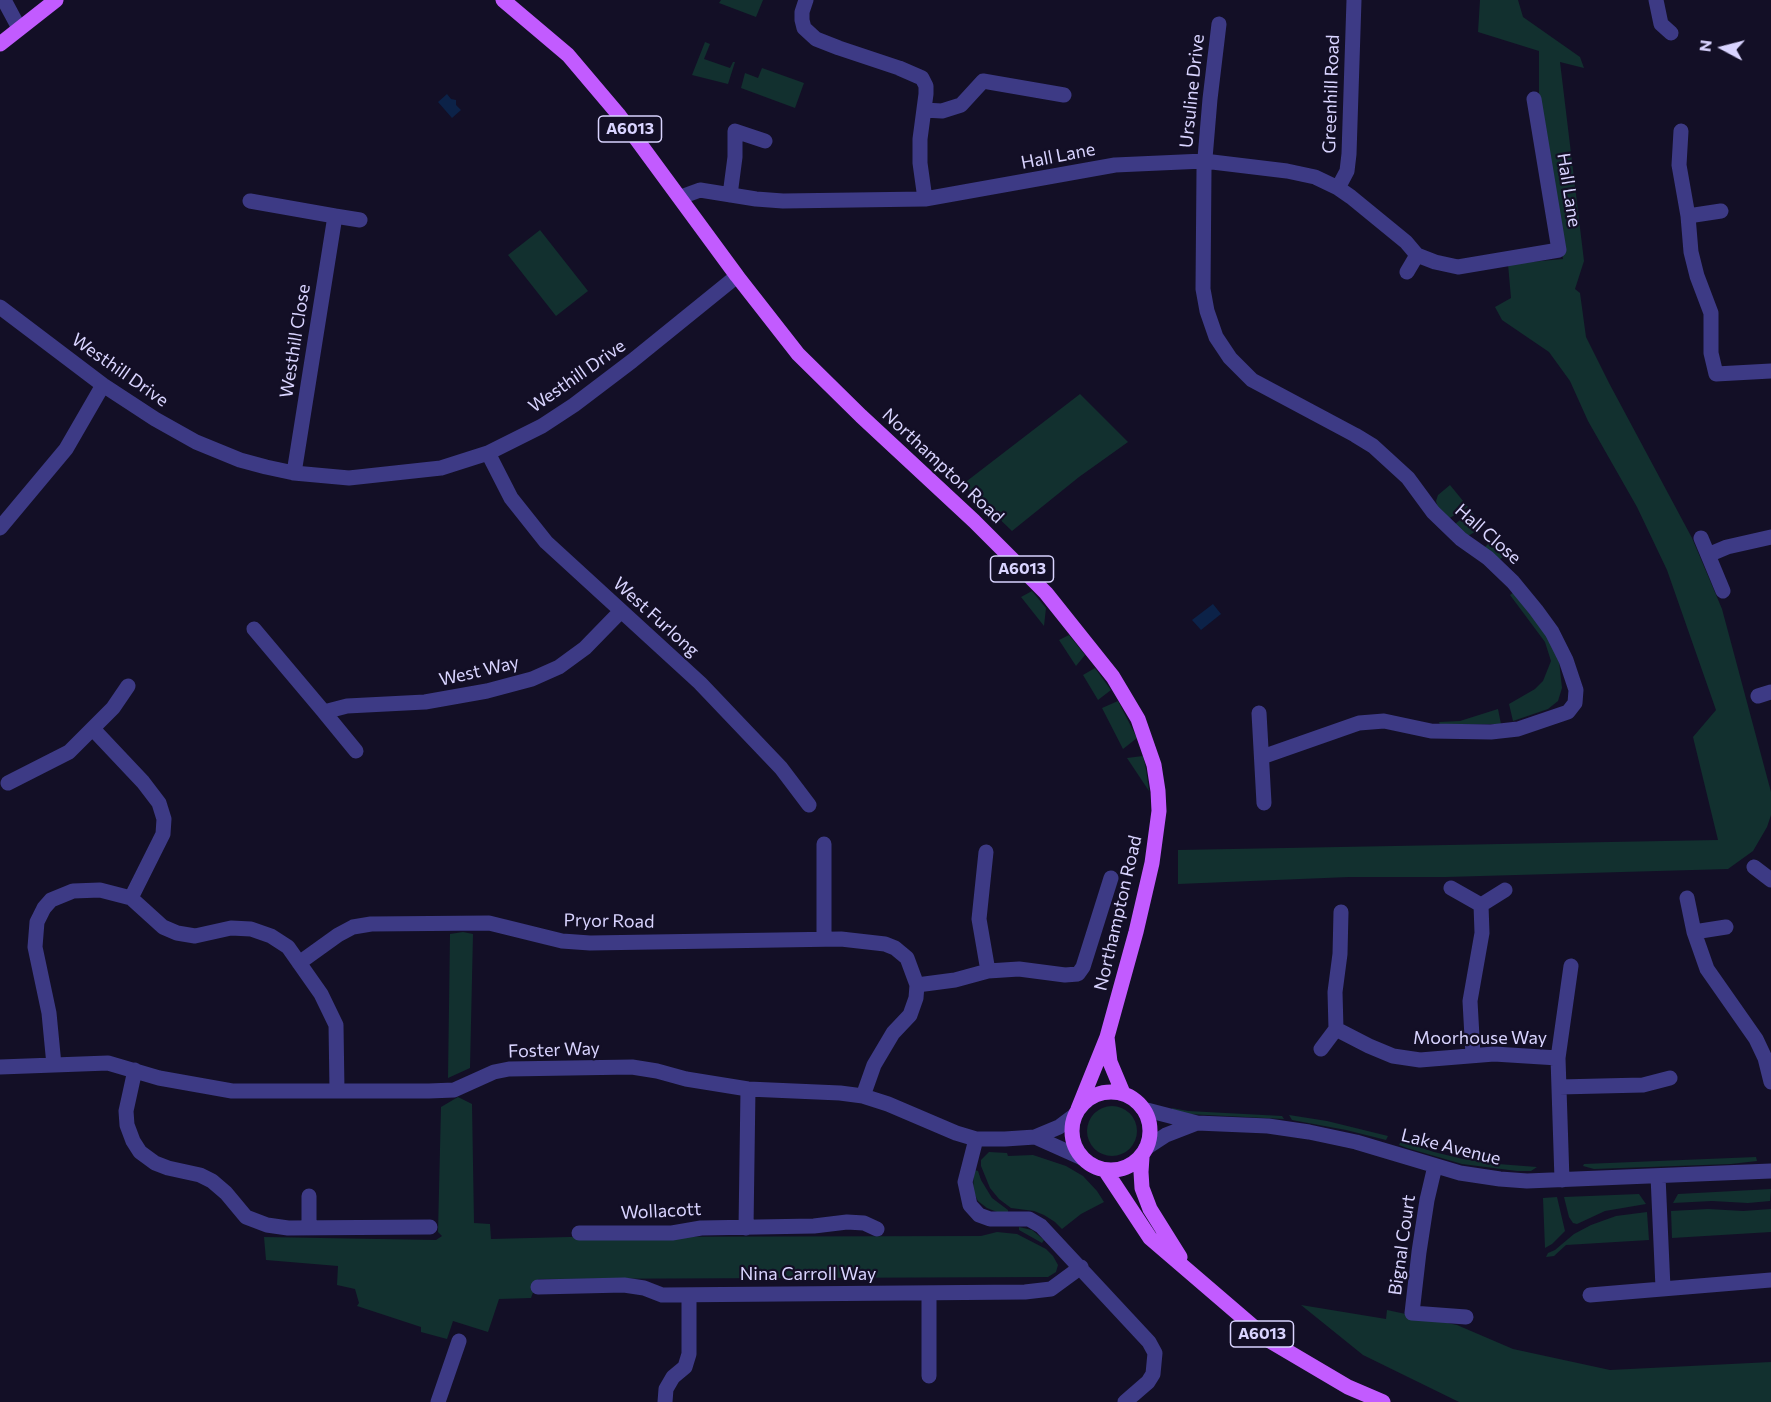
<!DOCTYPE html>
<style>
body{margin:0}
#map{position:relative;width:1771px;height:1402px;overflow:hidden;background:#130f26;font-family:Commissioner,sans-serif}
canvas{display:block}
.north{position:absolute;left:1693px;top:18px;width:60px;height:60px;-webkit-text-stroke:4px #130f26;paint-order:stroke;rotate:277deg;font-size:16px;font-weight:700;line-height:24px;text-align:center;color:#d9d4ff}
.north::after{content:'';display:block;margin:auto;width:21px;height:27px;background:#d9d4ff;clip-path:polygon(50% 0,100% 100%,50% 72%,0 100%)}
</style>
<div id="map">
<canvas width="1771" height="1402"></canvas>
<div class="north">N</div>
</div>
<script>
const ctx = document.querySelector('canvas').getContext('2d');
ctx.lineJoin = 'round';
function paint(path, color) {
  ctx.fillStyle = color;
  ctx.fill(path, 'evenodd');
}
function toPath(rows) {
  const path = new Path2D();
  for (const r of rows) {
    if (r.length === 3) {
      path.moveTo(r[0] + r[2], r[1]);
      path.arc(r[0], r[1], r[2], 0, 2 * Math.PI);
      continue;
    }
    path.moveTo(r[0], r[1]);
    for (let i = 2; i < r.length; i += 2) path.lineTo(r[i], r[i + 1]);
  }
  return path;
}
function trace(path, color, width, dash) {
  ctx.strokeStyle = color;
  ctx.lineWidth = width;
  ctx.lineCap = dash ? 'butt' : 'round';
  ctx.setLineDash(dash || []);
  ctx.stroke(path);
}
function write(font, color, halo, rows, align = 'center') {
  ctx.font = font + ' Commissioner,sans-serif';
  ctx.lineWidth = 4.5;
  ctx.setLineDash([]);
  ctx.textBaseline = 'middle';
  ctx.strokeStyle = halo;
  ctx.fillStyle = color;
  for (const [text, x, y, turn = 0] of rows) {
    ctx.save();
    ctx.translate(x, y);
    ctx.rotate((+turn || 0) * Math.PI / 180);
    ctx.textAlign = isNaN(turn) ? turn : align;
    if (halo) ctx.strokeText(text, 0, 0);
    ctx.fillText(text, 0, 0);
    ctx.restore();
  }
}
paint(toPath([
 [721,0,763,0,756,17,719,3],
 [1480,0,1518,0,1523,17,1580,57,1584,68,1560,62,1584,261,1575,289,1580,293,1586,337,1609,383,1692,538,1722,609,1771,792,1771,815,1767,827,1753,851,1728,869,1446,877,1349,877,1178,884,1178,850,1718,840,1693,737,1716,710,1667,570,1637,507,1588,421,1570,381,1549,352,1502,320,1495,307,1511,298,1508,264,1563,259,1539,99,1539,51,1478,32],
 [705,42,710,44,704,59,730,68,733,62,735,62,728,84,692,75],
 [762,68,804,83,795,108,741,88,745,73,758,78],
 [540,230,588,291,556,316,508,255],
 [1080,394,1128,442,1079,477,1012,531,963,484],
 [1450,485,1468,507,1448,519,1438,508,1436,501,1438,495],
 [1471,511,1483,527,1468,536,1454,525],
 [1493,539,1505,555,1499,560,1484,548],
 [1032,591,1046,608,1044,626,1021,597],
 [1514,592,1546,635,1559,661,1562,688,1558,701,1548,709,1513,721,1509,704,1535,689,1543,681,1551,661,1545,642,1510,595],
 [1069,635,1085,655,1076,666,1059,640],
 [1095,668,1111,690,1098,700,1083,675],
 [1118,701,1137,738,1123,749,1102,708],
 [1498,709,1501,724,1440,725,1439,722,1460,721],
 [1143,756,1146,769,1149,791,1127,758],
 [463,932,473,934,470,1068,448,1078,450,934],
 [458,1097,472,1104,474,1223,490,1224,491,1239,569,1237,981,1236,997,1232,1017,1234,1046,1249,1053,1256,1058,1265,1056,1272,1048,1277,538,1279,531,1298,499,1299,488,1332,453,1321,447,1339,421,1332,421,1327,357,1306,359,1303,355,1289,337,1285,338,1266,266,1260,264,1237,436,1240,442,1236,438,1232,441,1107],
 [1112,1131,25],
 [1172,1108,1188,1111,1282,1116,1284,1119,1187,1114,1172,1111],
 [1289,1115,1327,1121,1388,1136,1386,1140,1346,1130,1292,1120],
 [1401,1141,1434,1152,1463,1159,1498,1164,1537,1167,1531,1171,1517,1171,1462,1164,1407,1148,1399,1145],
 [989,1152,1007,1153,1008,1156,1033,1155,1066,1166,1083,1176,1097,1191,1104,1202,1081,1214,1062,1229,1055,1222,1044,1215,1034,1211,1011,1208,999,1199,990,1188,981,1166,981,1160],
 [1756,1157,1757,1161,1731,1164,1594,1169,1583,1166,1584,1164],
 [974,1170,978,1171,981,1180,992,1198,1008,1210,1008,1213,997,1212,987,1208,978,1201,973,1191],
 [1771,1189,1770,1201,1748,1203,1712,1201,1673,1203,1678,1194],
 [1639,1194,1646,1204,1605,1211,1577,1224,1573,1223,1569,1217,1564,1197],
 [1557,1197,1565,1231,1552,1244,1545,1248,1543,1198],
 [1708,1209,1743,1211,1771,1209,1771,1232,1672,1238,1671,1211],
 [1647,1212,1649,1240,1566,1245,1554,1256,1546,1257,1548,1253,1555,1250,1574,1234,1591,1225,1616,1216],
 [1019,1227,1032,1230,1044,1240,1042,1243,1019,1230],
 [1301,1305,1386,1319,1387,1310,1457,1325,1513,1349,1610,1370,1771,1362,1771,1402,1459,1402,1363,1355]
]), '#12302f');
paint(toPath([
 [447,94,451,99,456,100,456,105,461,110,452,118,438,102],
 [1213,604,1221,614,1201,630,1192,620]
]), '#0c2248');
trace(toPath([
 [4,0,19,28],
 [806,0,802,12,802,20,804,28,816,39,839,48,899,68,922,78,926,86,926,94,920,139,920,163,925,199],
 [1656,0,1661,24,1671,33],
 [1219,24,1210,99,1204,170,1203,289,1207,311,1216,337,1230,358,1252,380,1355,435,1373,446,1408,478,1433,512,1461,539,1488,558,1513,582,1536,610,1552,632,1566,660,1576,690,1575,703,1568,712,1518,729,1491,732,1431,731,1384,721,1359,723,1262,757],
 [924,110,942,111,961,105,983,81,1064,95],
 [1681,131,1679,165,1688,216,1691,252,1697,276,1711,313,1711,353,1716,374,1771,371],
 [1338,188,1347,171,1349,154,1354,0],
 [730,195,735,157,735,131,765,141],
 [681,197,700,190,756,199,783,201,925,199,1115,165,1204,161,1287,171,1315,177,1338,188,1351,197,1406,242,1417,255,1435,262,1458,267,1559,250,1534,99],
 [250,201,335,216,294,473],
 [335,216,360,220],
 [1688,216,1721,211],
 [1407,272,1417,255],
 [0,307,103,385,155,419,196,442,240,460,266,467,294,473,349,478,441,468,488,453,542,426,574,405,632,361,737,276],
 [488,453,511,498,546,542,700,683,781,768,809,805],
 [0,528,66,449,103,385],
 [1701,538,1723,591],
 [1708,555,1727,547,1771,537],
 [254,629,324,712,347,706,425,702,487,691,532,679,559,667,585,648,621,611],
 [1758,696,1771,692],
 [324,712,356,751],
 [1259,713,1264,803],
 [93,729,143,782,159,803,164,819,163,834,131,898],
 [8,783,69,752,113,708,128,686],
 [824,844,824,939],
 [986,852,979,919,988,971],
 [1754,867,1771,880],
 [1451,888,1481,905],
 [1687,898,1694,932,1707,969,1756,1039,1765,1058,1771,1082],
 [1694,932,1726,927],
 [299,963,338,935,353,927,371,924,489,923,562,941,590,943,841,939,885,944,895,948,907,958,917,985,916,998,910,1015,893,1033,874,1065,863,1096],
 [917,985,955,980,988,971,1019,969,1065,975,1078,974,1083,967,1111,878],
 [1336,1029,1369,1046,1393,1056,1420,1060,1494,1054,1558,1058,1562,1180],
 [1321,1049,1336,1029,1335,992,1340,954,1341,912],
 [1473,1055,1470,1001,1482,933,1481,905,1505,890],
 [1558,1058,1571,966],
 [54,1065,49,1013,35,947,37,922,44,908,51,900,73,891,100,890,131,898,163,927,177,933,195,936,231,928,251,929,271,936,288,947,321,994,336,1025,337,1090],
 [0,1067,108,1063,159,1078,232,1091,429,1091,454,1090,494,1072,509,1069,632,1067,657,1071,686,1079,748,1089,840,1093,863,1096,888,1104,956,1133,976,1139,1005,1139,1035,1137,1059,1127,1075,1115],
 [135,1070,126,1111,127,1125,133,1141,140,1152,155,1163,168,1168,200,1175,212,1181,226,1193,246,1217,267,1225,288,1228,430,1227],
 [1559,1087,1643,1085,1670,1078],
 [1143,1109,1197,1123,1268,1126,1309,1132,1356,1142,1460,1173,1500,1179,1527,1181,1771,1171],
 [1035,1137,1082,1158],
 [976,1139,965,1182,970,1205,979,1215,990,1219,1029,1219,1041,1226,1149,1342,1155,1353,1153,1374,1148,1382,1125,1402],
 [1146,1148,1166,1135,1197,1123],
 [1435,1166,1427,1200,1419,1252,1412,1313,1466,1317],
 [1658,1176,1663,1288],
 [309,1196,309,1228],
 [746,1228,748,1089],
 [579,1233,672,1233,701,1228,814,1226,847,1222,864,1223,877,1229],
 [538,1287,624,1285,644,1288,662,1295,1025,1292,1051,1289,1081,1267],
 [929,1293,929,1376],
 [1590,1295,1771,1280],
 [438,1402,459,1341],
 [665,1402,666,1389,673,1377,685,1367,689,1354,689,1295]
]), '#3d3a85', 15);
trace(toPath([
 [503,0,568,55,618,114,737,276,798,354,861,416,974,521,1046,593,1113,677,1138,719,1154,765,1158,791,1159,811,1152,863,1136,932,1107,1037,1078,1109],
 [0,44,56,0],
 [1107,1037,1110,1062,1123,1093],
 [1111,1131,39],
 [1142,1157,1141,1172,1142,1188,1150,1209,1180,1257],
 [1105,1170,1150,1238,1270,1341,1348,1387,1383,1402]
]), '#c25bff', 15);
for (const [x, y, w] of [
 [630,129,63],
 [1022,569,63],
 [1262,1334,63]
]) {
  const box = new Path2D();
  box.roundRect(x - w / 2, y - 13, w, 26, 4.5);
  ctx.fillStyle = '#130f26';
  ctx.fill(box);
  trace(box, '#d9d4ff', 1.5);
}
write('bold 16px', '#d9d4ff', null, [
 ["A6013",630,129],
 ["A6013",1022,569],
 ["A6013",1262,1334]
]);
write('18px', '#d9d4ff', '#130f26', [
 ["Ursuline Drive",1192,91,-84],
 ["Greenhill Road",1331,94,-88],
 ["Hall Lane",1058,156,-11],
 ["Hall Lane",1569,190,81],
 ["Westhill Close",295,341,-81],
 ["Westhill Drive",120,370,35],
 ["Westhill Drive",577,376,-35],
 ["Northampton Road",943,466,43],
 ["Hall Close",1488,534,41],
 ["West Furlong",656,617,42],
 ["West Way",479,671,-13],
 ["Northampton Road",1118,913,-77],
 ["Pryor Road",609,921,1],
 ["Moorhouse Way",1480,1038],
 ["Foster Way",554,1050,-2],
 ["Lake Avenue",1451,1147,14],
 ["Wollacott",661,1211,-3],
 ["Bignal Court",1402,1245,-82],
 ["Nina Carroll Way",808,1274]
]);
</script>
